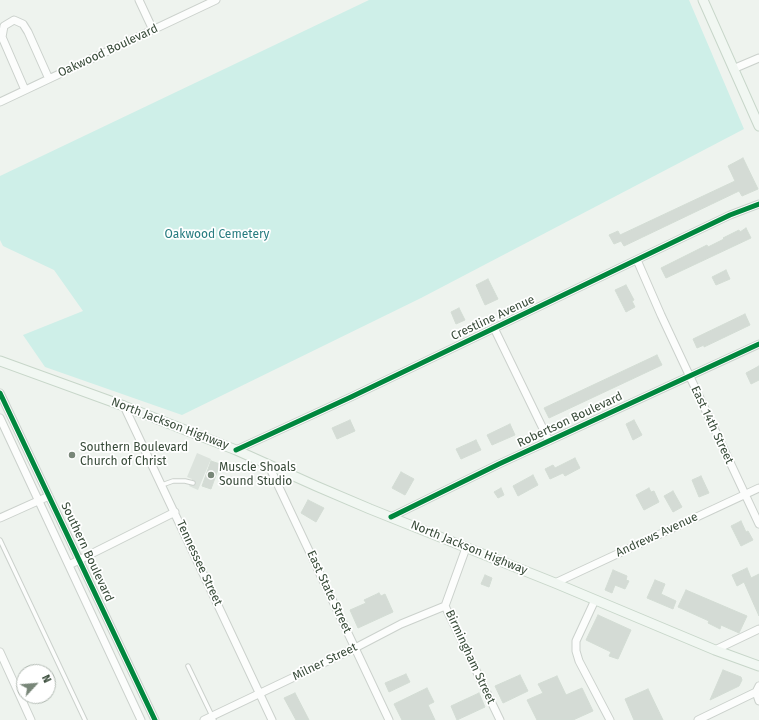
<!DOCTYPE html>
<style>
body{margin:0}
#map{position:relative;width:759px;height:720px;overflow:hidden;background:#eef3ee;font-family:"Fira Sans",sans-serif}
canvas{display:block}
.north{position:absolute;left:16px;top:664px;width:40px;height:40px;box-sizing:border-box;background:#fff;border:1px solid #afb7b0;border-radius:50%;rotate:64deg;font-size:11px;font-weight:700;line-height:16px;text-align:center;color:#384b39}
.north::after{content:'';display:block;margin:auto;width:14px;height:18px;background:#788678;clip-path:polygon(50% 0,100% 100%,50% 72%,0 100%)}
</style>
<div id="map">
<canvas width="759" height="720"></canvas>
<div class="north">N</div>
</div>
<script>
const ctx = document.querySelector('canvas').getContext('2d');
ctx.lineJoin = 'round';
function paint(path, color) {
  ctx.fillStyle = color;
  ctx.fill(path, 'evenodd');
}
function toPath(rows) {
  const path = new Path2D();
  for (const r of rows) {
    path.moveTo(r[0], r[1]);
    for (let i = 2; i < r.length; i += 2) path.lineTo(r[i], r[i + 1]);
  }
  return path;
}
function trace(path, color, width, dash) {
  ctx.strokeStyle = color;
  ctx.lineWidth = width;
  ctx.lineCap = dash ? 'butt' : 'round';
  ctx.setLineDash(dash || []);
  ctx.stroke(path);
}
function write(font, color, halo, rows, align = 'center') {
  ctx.font = font + ' "Fira Sans",sans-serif';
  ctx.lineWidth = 3.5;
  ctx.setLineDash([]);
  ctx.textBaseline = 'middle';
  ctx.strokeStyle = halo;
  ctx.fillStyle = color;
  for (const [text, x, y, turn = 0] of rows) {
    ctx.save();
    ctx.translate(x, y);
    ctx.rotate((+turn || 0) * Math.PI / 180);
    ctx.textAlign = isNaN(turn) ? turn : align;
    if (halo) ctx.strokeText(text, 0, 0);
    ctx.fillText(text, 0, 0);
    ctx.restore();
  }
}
paint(toPath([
 [369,0,689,0,744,129,421,298,182,415,45,367,23,335,83,311,54,270,3,246,0,240,0,176]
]), '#ceefe8');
paint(toPath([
 [197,453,211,459,198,490,189,486,192,479,187,477]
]), '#dce3dd');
const building = toPath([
 [743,158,758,189,742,196,739,191,624,246,621,241,614,244,609,235,618,231,620,235,735,181,728,166,743,158],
 [746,228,751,238,666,278,661,268,707,245,708,247,724,239,723,238,739,230,740,232,746,228],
 [726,270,730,279,716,285,712,277,726,270],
 [488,279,498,299,485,305,476,285,488,279],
 [626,285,634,300,632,301,635,307,626,312,615,290,626,285],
 [459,308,465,320,456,324,451,312,459,308],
 [745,314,750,325,704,347,704,345,697,348,693,339,745,314],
 [657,355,662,365,549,418,544,408,657,355],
 [759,366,759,380,751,384,746,373,759,366],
 [350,420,355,431,337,439,332,428,350,420],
 [634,420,642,435,633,440,626,424,634,420],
 [510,424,515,435,492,445,487,435,510,424],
 [476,440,481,450,461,459,456,449,476,440],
 [575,458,580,468,565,476,563,473,550,479,545,469,553,465,555,468,575,458],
 [211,461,220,464,211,489,202,486,211,461],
 [401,472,414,479,405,495,392,488,401,472],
 [533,475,538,485,518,496,513,486,533,475],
 [701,476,709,493,699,497,692,480,701,476],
 [501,488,504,495,498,498,494,492,501,488],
 [649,488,651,492,654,491,659,502,644,510,636,495,649,488],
 [673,491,682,507,673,512,664,496,673,491],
 [308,500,324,508,316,522,301,513,308,500],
 [741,521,746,532,748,531,753,540,741,546,731,526,741,521],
 [747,568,751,578,759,574,759,616,744,582,737,586,732,575,747,568],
 [613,570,627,576,626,580,629,581,625,589,615,585,612,593,605,590,613,570],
 [485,575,492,578,489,587,481,584,485,575],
 [655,580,665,584,661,594,676,601,673,609,647,598,655,580],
 [686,590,747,616,739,633,721,625,720,629,708,623,709,621,678,607,686,590],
 [379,593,381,596,385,594,393,612,358,628,350,610,366,603,364,600,379,593],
 [598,615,631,630,618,659,609,656,611,652,586,640,598,615],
 [723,670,741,677,742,680,739,686,710,700,723,670],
 [406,674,410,682,389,692,385,683,406,674],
 [520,675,528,691,503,703,495,686,520,675],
 [557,676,566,695,582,688,593,711,573,720,537,720,527,700,543,693,538,684,557,676],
 [427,688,434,702,428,705,435,720,402,720,394,704,427,688],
 [648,689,663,720,634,720,625,699,648,689],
 [295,693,309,720,296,720,284,698,295,693],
 [479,693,485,707,457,720,451,706,479,693]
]);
paint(building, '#d4dbd5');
trace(building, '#d3dcd4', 1);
const service = toPath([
 [162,485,173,481,185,481,193,483],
 [0,540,85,720],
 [188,666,214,720]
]);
const minor = toPath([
 [139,0,153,30],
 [733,69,759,58],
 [25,90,2,37,4,26,14,20,23,24,28,32,49,79],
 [0,102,216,0],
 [637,260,661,315,759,524],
 [494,328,549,441],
 [0,393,155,720],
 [124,406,272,720],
 [0,418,141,720],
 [236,450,351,397,686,236,730,215,759,204],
 [268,464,389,720],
 [391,517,499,464,759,344],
 [0,518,49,496],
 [466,548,445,606,500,720],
 [69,565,175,512],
 [555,583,759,488],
 [595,600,576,641,576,651,579,661,610,720],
 [715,650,759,629],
 [0,652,31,720],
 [756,692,759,701],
 [204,720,355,648,401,624,445,606],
 [698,720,756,692,759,686]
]);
const secondary = toPath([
 [703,0,759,126],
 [0,361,124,406,236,450,316,486,370,509,555,583,715,650,759,666]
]);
trace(service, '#cbd1cc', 5.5);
trace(minor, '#cbd1cc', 9);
trace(secondary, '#c7d6c9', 11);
trace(service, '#fcfdfc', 3.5);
trace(minor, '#fcfdfc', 7);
trace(secondary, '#f1f7f2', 9);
trace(toPath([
 [0,393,155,720],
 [236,450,351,397,686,236,730,215,759,204],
 [391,517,499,464,759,344]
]), '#00873e', 5);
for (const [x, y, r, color] of [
 [72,455,4,"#788678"],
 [211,475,4,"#788678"]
]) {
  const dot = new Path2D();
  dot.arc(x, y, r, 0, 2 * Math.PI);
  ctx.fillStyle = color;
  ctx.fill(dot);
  trace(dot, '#fff', 1.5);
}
write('12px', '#384b39', '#fff', [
 ["Oakwood Boulevard",108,51,-25],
 ["Crestline Avenue",493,318,-25],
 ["Robertson Boulevard",570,420,-25],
 ["North Jackson Highway",170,424,21],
 ["East 14th Street",712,425,65],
 ["Andrews Avenue",657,535,-25],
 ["North Jackson Highway",469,548,22],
 ["Southern Boulevard",87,552,65],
 ["Tennessee Street",199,563,65],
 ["East State Street",329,592,65],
 ["Birmingham Street",470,657,65],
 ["Milner Street",325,662,-26]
]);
write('12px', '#287c80', '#fff', [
 ["Oakwood Cemetery",217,235]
]);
write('12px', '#384b39', '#fff', [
 ["Southern Boulevard",80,448],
 ["Church of Christ",80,462],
 ["Muscle Shoals",219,468],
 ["Sound Studio",219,482]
], 'left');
</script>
